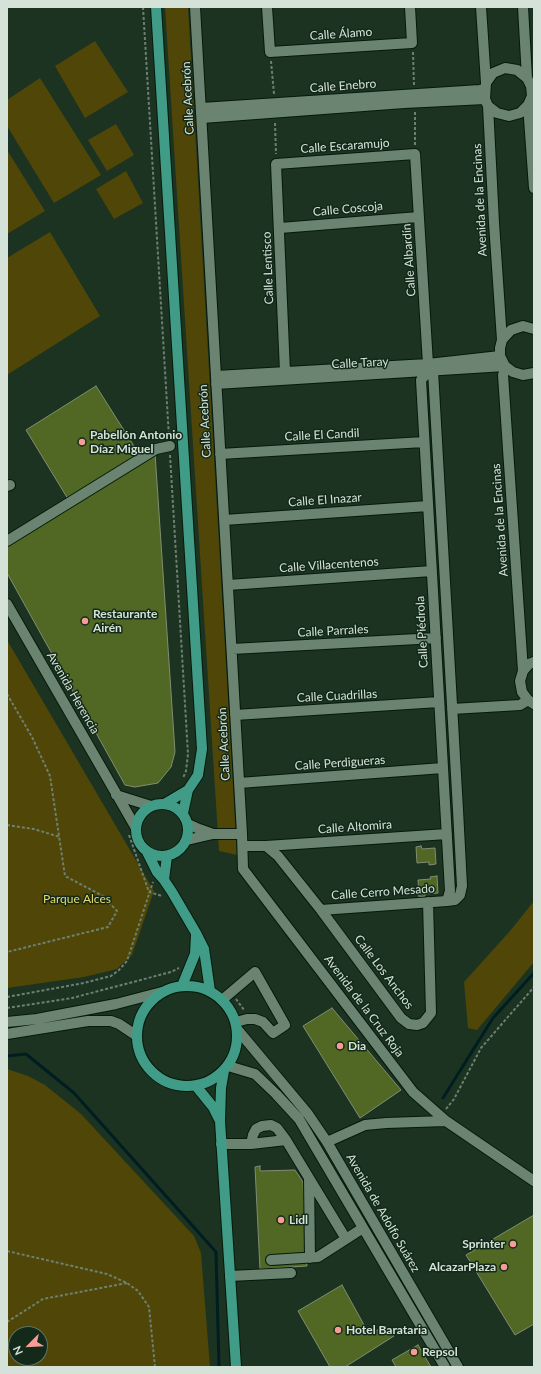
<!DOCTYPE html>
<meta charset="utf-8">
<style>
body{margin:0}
#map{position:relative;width:541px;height:1374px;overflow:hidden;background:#1c3322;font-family:Lato,sans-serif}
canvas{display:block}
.frame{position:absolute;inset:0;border:8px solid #d4e2d7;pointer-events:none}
.north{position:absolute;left:8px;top:1326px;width:40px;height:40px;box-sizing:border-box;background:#132919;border:1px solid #607365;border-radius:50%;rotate:246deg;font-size:11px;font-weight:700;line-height:16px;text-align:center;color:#d4e2d7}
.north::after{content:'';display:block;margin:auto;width:14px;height:18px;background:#f59c96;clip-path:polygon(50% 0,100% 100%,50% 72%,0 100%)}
</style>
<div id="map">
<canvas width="541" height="1374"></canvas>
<div class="frame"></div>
<div class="north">N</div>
</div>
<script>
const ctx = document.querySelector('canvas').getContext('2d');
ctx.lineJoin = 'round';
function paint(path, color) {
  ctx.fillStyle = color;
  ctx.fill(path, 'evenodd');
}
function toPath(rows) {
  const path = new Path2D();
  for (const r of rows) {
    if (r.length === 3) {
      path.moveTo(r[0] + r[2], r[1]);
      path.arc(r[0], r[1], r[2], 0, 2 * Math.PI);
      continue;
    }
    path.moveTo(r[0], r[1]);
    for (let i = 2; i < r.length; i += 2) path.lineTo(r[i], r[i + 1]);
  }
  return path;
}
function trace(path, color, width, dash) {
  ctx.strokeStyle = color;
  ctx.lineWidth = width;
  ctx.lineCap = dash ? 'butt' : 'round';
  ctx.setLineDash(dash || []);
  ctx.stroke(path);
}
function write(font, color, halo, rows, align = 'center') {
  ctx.font = font + ' Lato,sans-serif';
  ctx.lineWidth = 3;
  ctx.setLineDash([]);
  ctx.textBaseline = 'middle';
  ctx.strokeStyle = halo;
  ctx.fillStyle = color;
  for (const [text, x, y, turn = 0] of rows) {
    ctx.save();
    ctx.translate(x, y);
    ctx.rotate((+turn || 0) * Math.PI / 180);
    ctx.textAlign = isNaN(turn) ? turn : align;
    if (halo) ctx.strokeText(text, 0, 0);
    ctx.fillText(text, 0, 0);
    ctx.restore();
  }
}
paint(toPath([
 [165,7,188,7,237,855,219,851],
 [95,41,128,92,85,118,55,66],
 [40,78,101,175,54,203,7,126,7,100],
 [116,124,134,155,107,171,88,140],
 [7,150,45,211,7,234],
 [126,171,143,203,114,219,96,189],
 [50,232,100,316,7,375,7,258],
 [7,640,154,891,132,955,117,969,84,977,7,988],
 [534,901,534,962,477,1030,468,1028,464,982,510,931],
 [7,1069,28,1076,45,1085,81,1114,194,1236,201,1253,210,1367,7,1367],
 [16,1334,40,1334,40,1358,16,1358]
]), '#4f4607');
trace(toPath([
 [7,1056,26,1054,74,1093,216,1252,219,1367],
 [443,1098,493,1018,534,973]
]), '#001e21', 3);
const building = toPath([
 [96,386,139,454,68,499,26,430,96,386],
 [155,453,175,752,171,767,158,783,135,787,125,785,7,573,7,547,155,453],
 [421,846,422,849,435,848,436,864,429,865,429,862,417,863,416,847,421,846],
 [437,876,438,893,425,894,425,896,419,897,418,880,431,879,430,877,437,876],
 [332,1008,401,1090,360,1118,303,1026,332,1008],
 [260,1166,260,1171,295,1170,303,1182,307,1266,260,1269,255,1167,260,1166],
 [534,1215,534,1324,515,1335,466,1255,534,1215],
 [342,1285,369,1334,386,1326,394,1336,345,1367,330,1367,298,1311,342,1285],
 [418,1345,431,1367,396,1367,392,1360,418,1345]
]);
paint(building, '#506824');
trace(building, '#828d73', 1);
const minor = toPath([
 [195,7,242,834],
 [267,7,270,52,412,43,410,7],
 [481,7,486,83],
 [523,7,527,78,531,86,532,96,528,105,520,113,509,116,497,113,488,106,485,99,486,83,493,73,505,68,517,70,527,78],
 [528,105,534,188],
 [488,106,494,223,502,340],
 [201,108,480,90,485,89],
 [202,118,404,103,485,99],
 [280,228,419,217],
 [534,329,523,326,511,330,502,340,500,348,500,356,505,366,513,372,523,375,534,373],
 [506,367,503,375,523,671],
 [285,372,276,164,415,154,428,364,429,371,421,380,450,891,447,901],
 [216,376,428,364,500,356],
 [216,384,505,366],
 [220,454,424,442],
 [7,486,10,485],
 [224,520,428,506],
 [7,541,156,449,170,446],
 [228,585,432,571],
 [7,604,136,828],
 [232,649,436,638],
 [534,662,529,664,523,671,520,681,522,692,528,700,534,704],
 [452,709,520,705,528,700],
 [235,715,439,702],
 [239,783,443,768],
 [116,795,151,806],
 [188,824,199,829,213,834],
 [187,840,213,834,242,834,243,869,413,1092,446,1121,534,1181],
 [243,846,266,846,278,856,321,910,401,1018,409,1024,417,1025,423,1023,431,1013,428,902],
 [266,846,447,834],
 [321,910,447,901,455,900,460,895,462,886,458,810,433,371],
 [222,1000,255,972,285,1025,273,1033,263,1022,255,1019,247,1019,236,1022],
 [7,1022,37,1019,116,1004,162,992],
 [237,1029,308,1114,327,1142,458,1367],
 [7,1034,88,1021,111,1021,119,1024,137,1036],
 [228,1066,255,1074,276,1094,299,1119,445,1367],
 [327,1142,365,1125,386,1123,446,1121],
 [221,1144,251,1144,286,1140],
 [251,1144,253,1135,256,1129,262,1126,271,1125,277,1128,286,1140,346,1239],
 [309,1178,310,1258],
 [271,1260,318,1257,363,1228],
 [230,1276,291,1273]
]);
const major = toPath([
 [156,7,202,749,198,775,188,790,183,813],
 [166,803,188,790],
 [162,830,26],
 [146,850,157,872,164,880,172,892,196,933,204,949,210,991],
 [164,880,167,856],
 [187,1036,50],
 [182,986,195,954,196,935],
 [224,1071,221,1088,220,1121,236,1367],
 [196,1086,213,1107,219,1119]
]);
trace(minor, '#051a0b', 12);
trace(major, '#051a0b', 12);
trace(toPath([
 [143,7,169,437],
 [413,52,414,85],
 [271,61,274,94],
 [415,112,415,145],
 [275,123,276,154],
 [170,455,188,754,186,771,183,778],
 [7,694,32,737,50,776,65,876,103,896,117,911,108,927,7,952],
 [7,825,34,829,60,837],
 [129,835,149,892,162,896],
 [7,997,84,983,111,976,119,970,127,961,153,882],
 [236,999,244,1010],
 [7,1008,72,998,171,972,179,968],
 [446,1109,454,1099,481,1048,534,987],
 [7,1251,107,1274,127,1283,138,1291,149,1307,155,1367],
 [7,1322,43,1299,127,1283]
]), '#6d8072', 2, [3, 2]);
trace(minor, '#6b8471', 10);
trace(major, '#409c87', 10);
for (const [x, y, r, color] of [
 [82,442,4,"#f59c96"],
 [85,621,4,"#f59c96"],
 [340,1046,4,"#f59c96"],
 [281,1220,4,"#f59c96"],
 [513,1244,4,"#f59c96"],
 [504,1267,4,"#f59c96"],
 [338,1330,4,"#f59c96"],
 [414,1352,4,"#f59c96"]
]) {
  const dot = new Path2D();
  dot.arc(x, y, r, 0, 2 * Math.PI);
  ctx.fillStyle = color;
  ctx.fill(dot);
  trace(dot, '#132919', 1.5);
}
write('12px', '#d4e2d7', '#132919', [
 ["Calle Álamo",341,34,-4],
 ["Calle Enebro",343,86,-4],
 ["Calle Acebrón",188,98,-93],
 ["Calle Escaramujo",345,146,-4],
 ["Avenida de la Encinas",480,200,-93],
 ["Calle Coscoja",348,209,-5],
 ["Calle Albardín",409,260,-94],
 ["Calle Lentisco",268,268,-92],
 ["Calle Taray",360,363,-3],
 ["Calle Acebrón",205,421,-93],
 ["Calle El Candil",322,435,-3],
 ["Calle El Inazar",325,500,-4],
 ["Avenida de la Encinas",500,520,-94],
 ["Calle Villacentenos",329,565,-4],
 ["Calle Parrales",333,631,-3],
 ["Calle Piédrola",422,632,-93],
 ["Avenida Herencia",73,693,60],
 ["Calle Cuadrillas",337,696,-3],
 ["Calle Acebrón",224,744,-93],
 ["Calle Perdigueras",340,763,-4],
 ["Calle Altomira",355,827,-4],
 ["Calle Cerro Mesado",383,892,-4],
 ["Calle Los Anchos",384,972,53],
 ["Avenida de la Cruz Roja",364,1006,53],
 ["Avenida de Adolfo Suárez",383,1213,60]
]);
write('bold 12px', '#d4e2d7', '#132919', [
 ["Pabellón Antonio",90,435],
 ["Díaz Miguel",90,449],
 ["Restaurante",93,614],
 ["Airén",93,628],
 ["Dia",348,1046],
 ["Lidl",289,1220],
 ["Sprinter",505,1244,"right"],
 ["AlcazarPlaza",496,1267,"right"],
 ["Hotel Barataria",346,1330],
 ["Repsol",422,1352]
], 'left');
write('12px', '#e9d96f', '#132919', [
 ["Parque Alces",77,899]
]);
</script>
